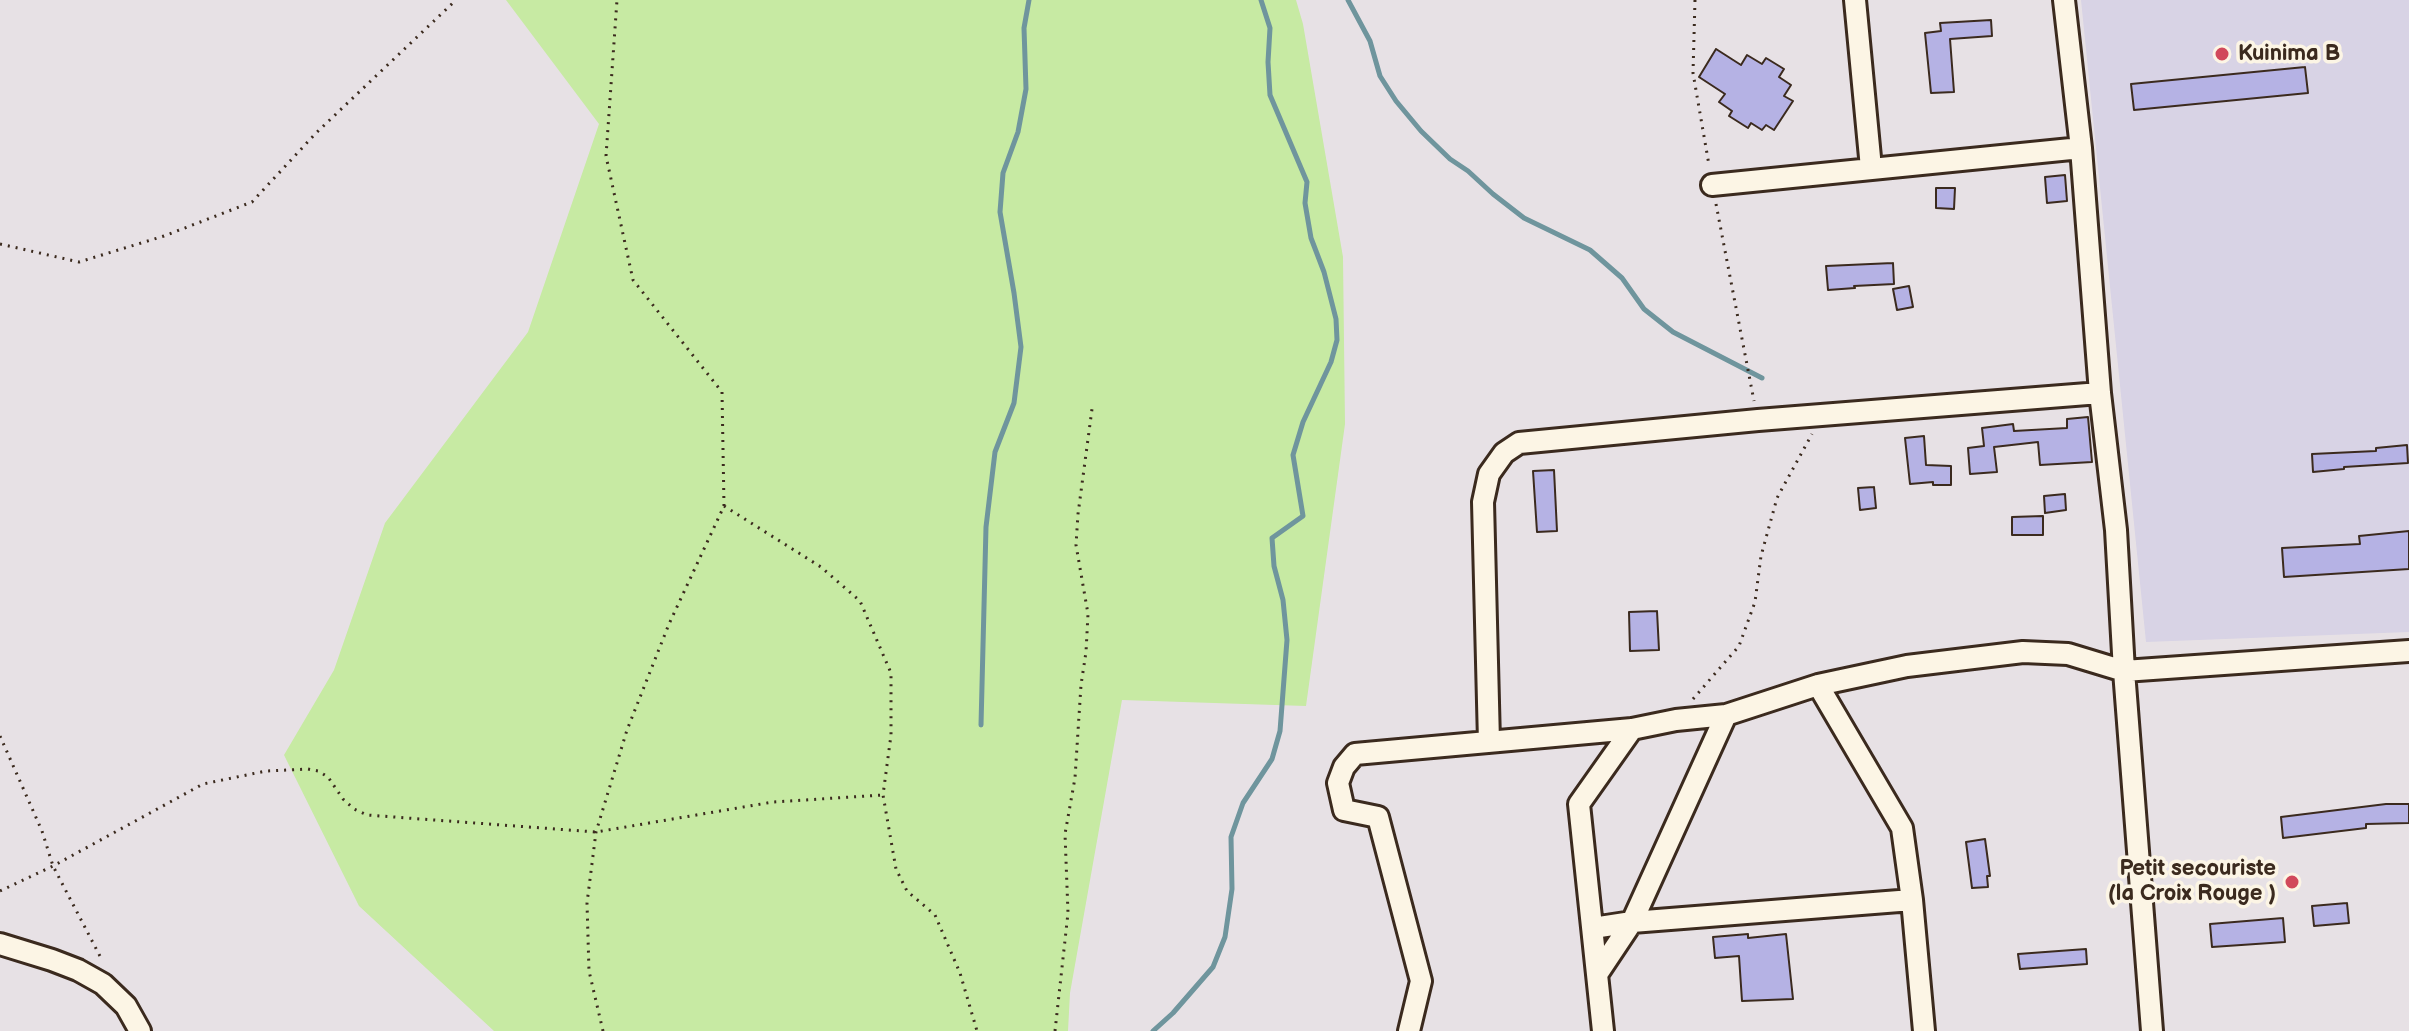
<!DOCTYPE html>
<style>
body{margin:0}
canvas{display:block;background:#e7e1e5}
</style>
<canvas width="2409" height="1031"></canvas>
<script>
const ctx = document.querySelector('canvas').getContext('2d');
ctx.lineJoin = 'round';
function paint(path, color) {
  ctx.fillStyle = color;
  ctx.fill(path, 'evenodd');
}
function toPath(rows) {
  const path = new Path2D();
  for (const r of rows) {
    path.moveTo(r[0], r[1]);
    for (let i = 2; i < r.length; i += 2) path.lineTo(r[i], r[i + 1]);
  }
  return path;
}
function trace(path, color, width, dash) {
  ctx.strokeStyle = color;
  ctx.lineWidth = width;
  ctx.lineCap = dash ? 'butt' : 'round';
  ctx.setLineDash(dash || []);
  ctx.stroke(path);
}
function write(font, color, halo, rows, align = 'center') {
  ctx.font = font + ' "Balsamiq Sans",sans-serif';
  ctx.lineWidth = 7;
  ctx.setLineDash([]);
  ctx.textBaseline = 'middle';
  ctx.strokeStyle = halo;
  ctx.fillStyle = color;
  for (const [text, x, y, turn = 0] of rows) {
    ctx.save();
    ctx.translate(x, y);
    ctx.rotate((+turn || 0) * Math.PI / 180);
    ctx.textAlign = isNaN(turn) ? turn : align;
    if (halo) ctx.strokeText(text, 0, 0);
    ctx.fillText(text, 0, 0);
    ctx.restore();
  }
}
paint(toPath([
 [2081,0,2409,0,2409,632,2146,642]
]), '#d8d3e5');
paint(toPath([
 [506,0,1296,0,1303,24,1343,257,1345,424,1306,706,1122,700,1070,993,1068,1031,494,1031,359,906,284,755,334,670,385,523,528,332,599,124]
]), '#c7eaa3');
trace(toPath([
 [1348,0,1370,41,1380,76,1396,101,1421,131,1450,159,1468,171,1493,194,1524,218,1590,250,1622,278,1644,309,1673,332,1762,378],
 [981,725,986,527,995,452,1014,403,1021,347,1014,293,1000,212,1003,173,1018,132,1026,89,1024,28,1029,0],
 [1153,1031,1173,1013,1213,967,1225,937,1232,889,1231,837,1243,803,1272,759,1280,731,1287,640,1283,600,1274,566,1272,538,1303,516,1293,455,1303,422,1331,362,1337,340,1336,319,1324,272,1311,238,1305,203,1307,182,1270,95,1268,62,1270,28,1261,0]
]), '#6f959d', 5);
const building = toPath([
 [1991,20,1992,36,1950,39,1954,92,1931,93,1925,33,1941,31,1940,23,1991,20],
 [1716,49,1741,65,1747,55,1762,64,1766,58,1784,69,1779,77,1791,85,1784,96,1793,101,1774,130,1766,125,1762,130,1751,123,1748,128,1729,116,1732,111,1719,102,1725,94,1699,77,1716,49],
 [2305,67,2308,93,2134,110,2131,84,2305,67],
 [2065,175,2067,201,2047,203,2045,177,2065,175],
 [1936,188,1955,188,1954,209,1936,208,1936,188],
 [1893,263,1894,284,1854,286,1855,288,1828,290,1826,266,1893,263],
 [1909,286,1913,307,1897,310,1893,289,1909,286],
 [2088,417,2092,462,2040,465,2038,442,1994,447,1997,472,1970,474,1968,448,1984,446,1982,428,2013,424,2014,431,2067,428,2067,419,2088,417],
 [1924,436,1926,465,1951,466,1951,485,1933,485,1933,482,1910,484,1905,438,1924,436],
 [2407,445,2408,463,2344,467,2344,469,2313,472,2312,454,2376,451,2376,448,2407,445],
 [1554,470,1557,531,1537,532,1533,471,1554,470],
 [1874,487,1876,508,1860,510,1858,488,1874,487],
 [2065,494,2066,510,2045,513,2044,496,2065,494],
 [2043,516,2043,535,2012,535,2012,517,2043,516],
 [2409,531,2409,569,2284,577,2282,548,2360,544,2359,536,2409,531],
 [1657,611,1659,650,1630,651,1629,612,1657,611],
 [2386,804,2409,804,2409,823,2366,824,2366,828,2283,838,2281,817,2386,804],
 [1985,839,1990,876,1987,876,1988,887,1972,888,1966,842,1985,839],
 [2347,903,2349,923,2314,926,2312,906,2347,903],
 [2283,918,2285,942,2212,947,2210,924,2283,918],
 [1748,934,1748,938,1786,934,1793,999,1742,1001,1739,956,1715,958,1713,937,1748,934],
 [2086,949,2087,964,2020,969,2018,954,2086,949]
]);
paint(building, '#b5b2e4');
trace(building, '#3b2a1e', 2);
const street = toPath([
 [1855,0,1871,168],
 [2064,0,2081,148,2100,393,2116,530,2124,671,2152,1031],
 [1712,185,2081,148],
 [1818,685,1902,828,1912,900,1924,1031],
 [1489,742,1483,502,1489,474,1504,453,1519,443,1758,420,2100,393],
 [1593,928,1632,922,1912,900],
 [0,944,52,960,78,970,103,984,126,1006,140,1031],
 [1598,973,1632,922,1726,715],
 [1409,1031,1421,981,1378,817,1344,810,1338,783,1344,767,1355,754,1632,729,1676,720,1726,715,1818,685,1907,666,2023,652,2068,654,2124,671,2409,651],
 [1603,1031,1579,804,1632,729]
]);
trace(street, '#3b2a1e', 26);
trace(toPath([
 [1695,0,1693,73,1709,165],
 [1716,204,1754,401],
 [0,244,79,262,164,236,252,202,316,133,456,0],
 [724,506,821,567,860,601,891,673,891,735,883,795,896,869,907,891,935,915,960,973,977,1031],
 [1693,699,1739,646,1755,602,1761,556,1777,498,1812,434],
 [0,736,42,831,53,866,102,960],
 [0,891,53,866,203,784,266,771,308,769,318,771,328,777,343,799,354,809,367,815,596,832,773,802,883,795],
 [603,1031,589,971,587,903,596,832,627,730,669,624,724,506,722,392,633,280,606,156,617,0],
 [1055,1031,1068,913,1065,834,1075,778,1081,685,1086,652,1088,614,1076,545,1078,514,1092,409]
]), '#3b2a1e', 3, [2, 6]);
trace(street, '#fcf5e5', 20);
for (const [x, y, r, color] of [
 [2222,54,8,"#d1495b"],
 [2292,882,8,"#d1495b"]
]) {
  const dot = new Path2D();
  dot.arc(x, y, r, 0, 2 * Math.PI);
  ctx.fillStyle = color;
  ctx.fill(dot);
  trace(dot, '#fcf5e5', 3);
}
write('bold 22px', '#3b2a1e', '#fcf5e5', [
 ["Kuinima B",2238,54],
 ["Petit secouriste",2276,869,"right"],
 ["(la Croix Rouge )",2276,894,"right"]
], 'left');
</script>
